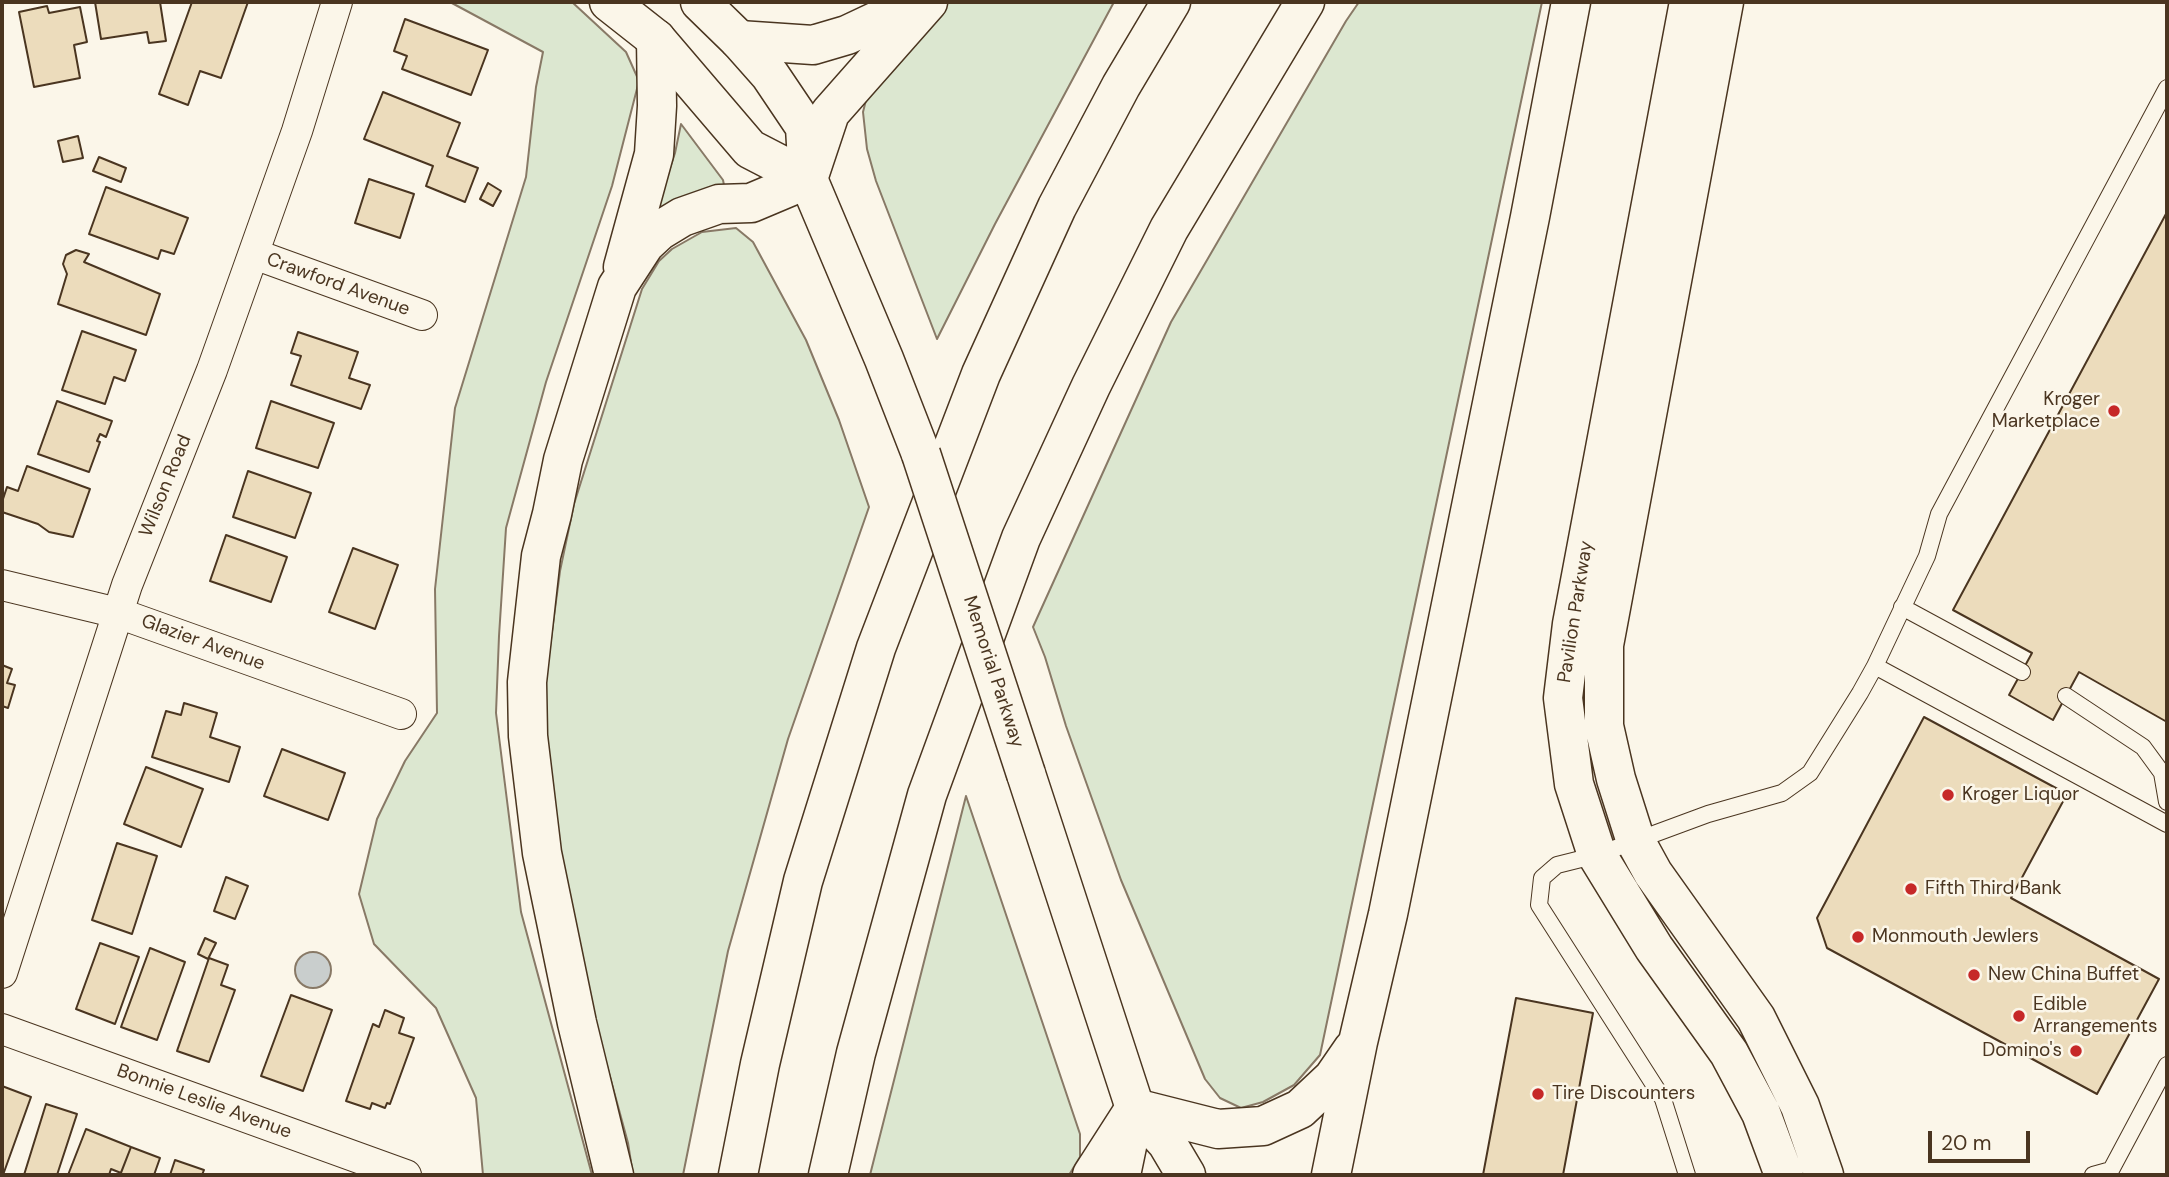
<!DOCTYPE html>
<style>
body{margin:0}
#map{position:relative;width:2169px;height:1177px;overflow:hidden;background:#fbf6e9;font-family:"DM Sans",sans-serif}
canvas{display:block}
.frame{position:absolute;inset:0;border:4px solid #4a3520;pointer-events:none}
.scale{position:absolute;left:1928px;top:1131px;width:102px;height:32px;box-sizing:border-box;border:4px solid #4a3520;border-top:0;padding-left:9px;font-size:21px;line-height:24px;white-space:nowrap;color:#4a3520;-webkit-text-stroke:5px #fbf6e9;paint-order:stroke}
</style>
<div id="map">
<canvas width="2169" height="1177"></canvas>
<div class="frame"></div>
<div class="scale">20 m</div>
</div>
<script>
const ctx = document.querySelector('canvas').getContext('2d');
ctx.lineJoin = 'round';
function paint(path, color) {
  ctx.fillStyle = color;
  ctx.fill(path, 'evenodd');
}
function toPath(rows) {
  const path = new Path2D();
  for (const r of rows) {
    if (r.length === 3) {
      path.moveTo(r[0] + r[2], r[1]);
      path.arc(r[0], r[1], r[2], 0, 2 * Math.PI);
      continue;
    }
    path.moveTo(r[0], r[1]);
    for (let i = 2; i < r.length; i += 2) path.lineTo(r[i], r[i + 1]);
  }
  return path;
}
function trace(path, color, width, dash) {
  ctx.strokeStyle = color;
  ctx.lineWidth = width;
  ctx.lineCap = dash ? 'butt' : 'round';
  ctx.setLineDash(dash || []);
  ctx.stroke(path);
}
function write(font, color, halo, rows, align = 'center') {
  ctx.font = font + ' "DM Sans",sans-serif';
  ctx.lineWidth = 5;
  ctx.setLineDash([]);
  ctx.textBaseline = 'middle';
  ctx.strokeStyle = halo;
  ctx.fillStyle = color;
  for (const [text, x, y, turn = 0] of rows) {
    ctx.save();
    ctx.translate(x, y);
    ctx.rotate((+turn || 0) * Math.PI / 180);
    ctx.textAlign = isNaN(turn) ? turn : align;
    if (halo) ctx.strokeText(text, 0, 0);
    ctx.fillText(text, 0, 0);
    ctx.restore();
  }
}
const green = toPath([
 [450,2,572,2,626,52,639,81,612,186,546,382,506,528,499,636,496,713,521,912,592,1175,483,1175,476,1098,436,1008,374,944,359,894,377,819,405,761,437,713,435,589,455,408,526,177,536,87,543,52,450,2],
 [947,2,1114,2,995,224,937,339,876,181,867,149,863,112,866,100,875,85,947,2],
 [1359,2,1542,2,1320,1055,1294,1085,1263,1102,1241,1108,1220,1098,1205,1079,1121,880,1066,726,1045,657,1033,627,1171,322,1346,21,1359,2],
 [681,124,723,180,724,185,659,210,659,201,675,153,681,124],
 [736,228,753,242,806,340,839,420,869,507,788,739,728,951,683,1175,633,1175,628,1143,591,1007,554,839,542,707,560,571,574,504,642,289,659,261,672,249,702,232,736,228],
 [966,796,1080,1134,1080,1157,1069,1175,870,1175,966,796]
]);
paint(green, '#dce7d0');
trace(green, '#887966', 2);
const water = toPath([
 [313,970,18]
]);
paint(water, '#c9cecd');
trace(water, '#887966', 2);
const building = toPath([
 [95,2,160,2,166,41,149,43,147,32,101,39,95,2],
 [192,2,248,2,221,78,200,71,188,105,159,94,192,2],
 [47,6,49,13,80,7,87,42,74,45,80,78,34,87,19,12,47,6],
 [405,19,488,50,471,95,402,69,407,56,394,51,405,19],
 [383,92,460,123,447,156,478,168,465,202,426,186,433,166,364,139,383,92],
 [78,136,83,158,63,162,58,141,78,136],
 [99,157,126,168,121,182,93,171,99,157],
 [369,179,414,194,400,238,355,223,369,179],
 [488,183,501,191,493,206,480,199,488,183],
 [106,187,188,218,174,254,161,250,158,259,89,234,106,187],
 [2167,212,2167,722,2079,672,2053,720,2009,695,2032,653,1953,610,2167,212],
 [76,250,89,254,84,262,160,294,146,335,58,304,67,274,63,264,66,255,76,250],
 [82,331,136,350,125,381,114,377,105,404,62,390,82,331],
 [298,332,358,352,349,378,370,385,361,409,291,385,301,356,291,353,298,332],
 [57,401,112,421,106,437,100,434,97,441,100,442,89,472,38,454,57,401],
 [271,401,334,423,318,468,256,448,271,401],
 [27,466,90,489,73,537,49,532,38,524,2,512,2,502,7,487,18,491,27,466],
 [248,471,311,493,295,538,233,517,248,471],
 [226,535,287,557,271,602,210,581,226,535],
 [353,548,398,565,375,629,329,612,353,548],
 [2,665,12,669,7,683,15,685,8,708,2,706,2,665],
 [184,703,217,713,210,737,240,747,229,782,152,757,166,711,181,715,184,703],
 [1924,717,2067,794,2011,898,2159,979,2097,1094,1827,948,1817,918,1924,717],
 [282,749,345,773,328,820,264,796,282,749],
 [146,767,203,789,181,847,124,824,146,767],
 [117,843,157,856,132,934,92,920,117,843],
 [226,877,248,886,235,919,214,911,226,877],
 [205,938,216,943,208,959,198,954,205,938],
 [100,943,139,957,115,1024,76,1009,100,943],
 [150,948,185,962,157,1040,121,1027,150,948],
 [209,958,228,965,221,985,235,990,209,1062,177,1051,209,958],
 [291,995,332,1010,303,1091,261,1076,291,995],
 [1516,998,1593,1013,1563,1175,1483,1175,1516,998],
 [385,1010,404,1018,399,1033,414,1038,390,1104,387,1103,385,1108,372,1103,370,1109,346,1101,373,1024,379,1027,385,1010],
 [2,1086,31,1097,3,1175,2,1175,2,1086],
 [46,1104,77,1114,57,1175,24,1175,46,1104],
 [86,1129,131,1147,121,1173,111,1169,109,1175,68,1175,86,1129],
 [131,1147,160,1158,154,1175,120,1175,131,1147],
 [175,1160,204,1170,202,1175,170,1175,175,1160]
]);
paint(building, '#ecdcbc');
trace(building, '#4a3520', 2);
const lane = toPath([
 [1902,607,2022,672],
 [1875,666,2167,824],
 [2066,696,2143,747,2162,773,2167,802],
 [1687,1175,1663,1099,1539,905,1542,878,1557,865,1597,855,1708,814,1782,793,1810,773,1860,693,1875,666,1927,556,1939,514,2167,88],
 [2093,1175,2111,1170,2167,1065]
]);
const street = toPath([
 [254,254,422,315],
 [2,585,118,613,401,714],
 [2,973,127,585,212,370,297,131,337,2],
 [2,1029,406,1175]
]);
const secondary = toPath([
 [609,2,656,39,750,149,808,179],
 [700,2,739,40,770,75,805,127,808,179,884,359,921,454],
 [1689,2,1572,624,1563,698,1574,784,1597,855,1654,948,1729,1053,1761,1113,1784,1175],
 [1724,2,1604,645,1604,726,1616,779,1636,842,1653,873,1756,1018,1800,1106,1824,1175],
 [1026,774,1135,1108,1121,1175],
 [1135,1108,1167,1143,1186,1175]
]);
const highway = toPath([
 [739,40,813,45,847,35,917,2],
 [623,267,654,154,657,106,656,39],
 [614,1175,577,1023,542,853,528,736,527,682,541,556,552,514,563,460,617,287,645,244,659,231,682,217,719,204,751,203,808,179,830,113,928,2],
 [738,1175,760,1064,803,881,876,648,981,374,1057,207,1121,86,1171,2],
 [828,1175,856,1053,927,795,1021,538,1091,386,1169,229,1305,2],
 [1092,1175,1135,1108,1218,1129,1263,1126,1300,1109,1333,1078,1353,1049],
 [1331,1175,1358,1042,1388,914,1530,217,1571,2]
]);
trace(lane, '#4a3520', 18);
trace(street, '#4a3520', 32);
trace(secondary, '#4a3520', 41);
trace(highway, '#4a3520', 41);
trace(lane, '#fbf6e9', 16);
trace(street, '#fbf6e9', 30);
trace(secondary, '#fbf6e9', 38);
trace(highway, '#fbf6e9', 38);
const secondaryBridge = toPath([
 [921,454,1026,774]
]);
trace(secondaryBridge, '#4a3520', 41, []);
trace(secondaryBridge, '#fbf6e9', 38);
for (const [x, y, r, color] of [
 [2114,411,7,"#c62828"],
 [1948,795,7,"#c62828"],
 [1911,889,7,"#c62828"],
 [1858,937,7,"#c62828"],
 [1974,975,7,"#c62828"],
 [2019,1016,7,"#c62828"],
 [2076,1051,7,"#c62828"],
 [1538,1094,7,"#c62828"]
]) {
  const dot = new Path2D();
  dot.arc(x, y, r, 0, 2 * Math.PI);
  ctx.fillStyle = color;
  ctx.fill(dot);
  trace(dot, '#fbf6e9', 2.5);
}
write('19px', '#4a3520', '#fbf6e9', [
 ["Crawford Avenue",338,285,20],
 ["Wilson Road",166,486,-68],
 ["Pavilion Parkway",1576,612,-81],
 ["Glazier Avenue",203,643,20],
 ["Memorial Parkway",993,672,72],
 ["Bonnie Leslie Avenue",204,1102,20]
]);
write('19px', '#4a3520', '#fbf6e9', [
 ["Kroger",2100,400,"right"],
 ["Marketplace",2100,422,"right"],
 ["Kroger Liquor",1962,795],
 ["Fifth Third Bank",1925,889],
 ["Monmouth Jewlers",1872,937],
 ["New China Buffet",1988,975],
 ["Edible",2033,1005],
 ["Arrangements",2033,1027],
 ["Domino's",2062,1051,"right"],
 ["Tire Discounters",1552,1094]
], 'left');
</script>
